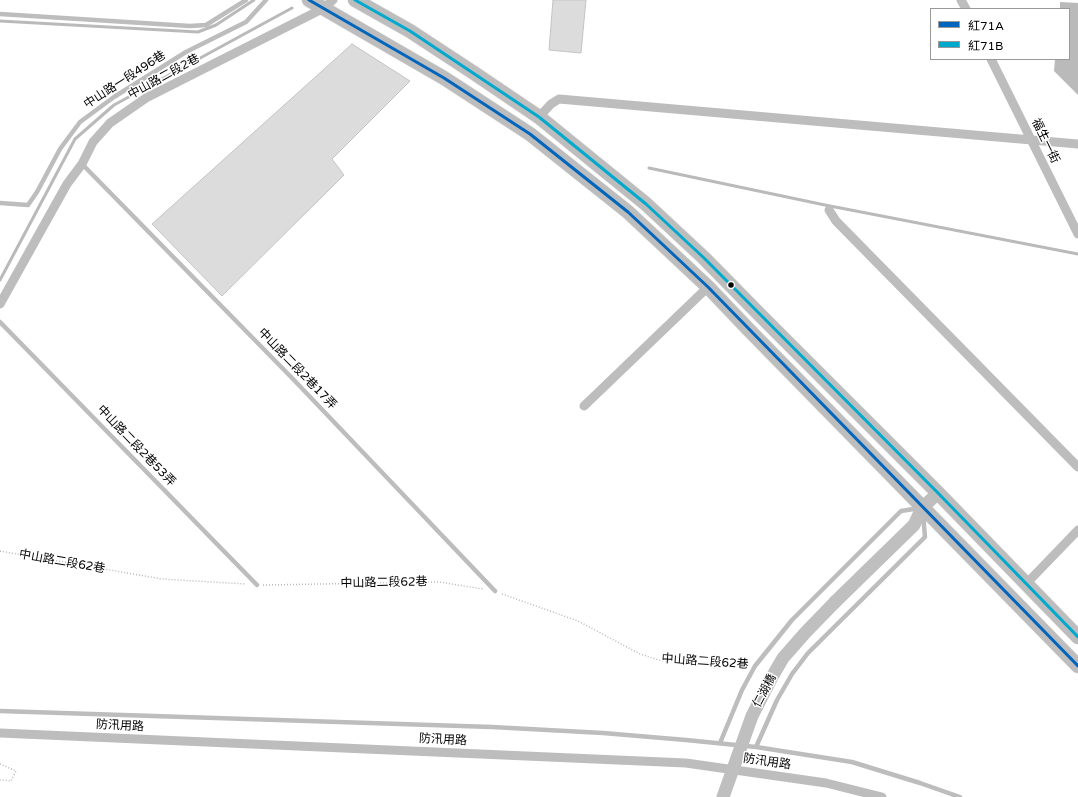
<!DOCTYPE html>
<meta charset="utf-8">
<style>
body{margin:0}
#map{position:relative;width:1078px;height:797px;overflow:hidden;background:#fff;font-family:"Varela Round","Noto Sans TC",sans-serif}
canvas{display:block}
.legend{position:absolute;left:930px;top:8px;width:140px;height:52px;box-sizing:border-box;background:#fff;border:1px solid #999;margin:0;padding:5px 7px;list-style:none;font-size:12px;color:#000}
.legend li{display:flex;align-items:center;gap:8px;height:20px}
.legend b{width:20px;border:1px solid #999}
</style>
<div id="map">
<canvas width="1078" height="797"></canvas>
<ul class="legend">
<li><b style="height:5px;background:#0065bd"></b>紅71A</li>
<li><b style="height:5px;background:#00a9ce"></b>紅71B</li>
</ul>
</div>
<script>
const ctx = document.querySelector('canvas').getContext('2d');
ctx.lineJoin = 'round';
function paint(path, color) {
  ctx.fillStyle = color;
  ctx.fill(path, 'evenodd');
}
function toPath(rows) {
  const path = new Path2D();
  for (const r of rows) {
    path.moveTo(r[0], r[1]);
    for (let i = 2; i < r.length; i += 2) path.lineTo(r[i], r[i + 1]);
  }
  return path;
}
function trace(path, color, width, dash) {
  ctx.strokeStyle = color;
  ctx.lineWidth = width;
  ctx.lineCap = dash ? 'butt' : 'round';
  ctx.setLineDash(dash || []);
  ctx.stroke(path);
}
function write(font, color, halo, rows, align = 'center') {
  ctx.font = font + ' "Varela Round","Noto Sans TC",sans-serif';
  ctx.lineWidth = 3;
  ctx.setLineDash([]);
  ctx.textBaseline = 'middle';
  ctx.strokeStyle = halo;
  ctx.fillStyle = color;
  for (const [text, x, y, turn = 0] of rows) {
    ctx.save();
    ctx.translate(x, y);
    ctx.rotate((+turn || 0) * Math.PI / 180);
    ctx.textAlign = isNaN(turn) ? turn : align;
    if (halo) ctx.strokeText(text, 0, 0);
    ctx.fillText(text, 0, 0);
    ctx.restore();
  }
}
paint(toPath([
 [1060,2,1078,3,1078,95,1054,71,1055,59,1069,59,1069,9,1060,9]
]), '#bababa');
trace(toPath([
 [0,21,198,32,216,25,254,0],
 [649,168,825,205,1078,254],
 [0,280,75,139,114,105,292,8]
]), '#bababa', 3);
const building = toPath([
 [553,0,586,0,581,53,549,50,553,0],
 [352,44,410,81,332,159,344,175,222,296,152,224,352,44]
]);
paint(building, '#dcdcdc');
trace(building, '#c4c4c4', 1);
const primary = toPath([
 [309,0,444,78,530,134,628,212,708,287,748,329,1078,666],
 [355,0,410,31,474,73,539,117,646,204,704,258,760,315,938,493,1078,637]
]);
trace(primary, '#dbdbdb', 15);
trace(toPath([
 [0,551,162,579,246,584],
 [263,585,439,582,483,589],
 [502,594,578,621,640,654,662,661,748,665],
 [0,764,16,771,11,781,0,780]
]), '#b8b8b8', 1.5, [1, 2]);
trace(toPath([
 [0,14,190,26,206,25,246,0],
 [82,164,293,379,495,591],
 [0,203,28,205,37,192,60,149,80,122,114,97,186,52,246,22,266,0],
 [0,322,257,585],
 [0,711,492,727,603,733,686,740,756,747,852,762,920,783,960,797],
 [720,743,742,690,755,666,792,620,901,511,920,508],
 [756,747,777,700,792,674,808,653,925,537,923,514]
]), '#bdbdbd', 4.5);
trace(toPath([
 [961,0,966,9],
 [991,59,1078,234],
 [539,117,551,104,559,99,1078,144],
 [829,210,836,221,1078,467],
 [0,304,67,184,82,164,93,142,110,123,146,98,324,8,333,0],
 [584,406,708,287],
 [1026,584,1078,530],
 [0,733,686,763,826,783,882,797]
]), '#bdbdbd', 9);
trace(toPath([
 [835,602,914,525,922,508,938,493]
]), '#bfbfbf', 13);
trace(primary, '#bdbdbd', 14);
trace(toPath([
 [723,797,752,716,772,677,783,658,805,633,835,602]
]), '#bfbfbf', 13);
trace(toPath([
 [309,0,444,78,530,134,628,212,708,287,1078,666]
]), '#0065bd', 3);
trace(toPath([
 [355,0,410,31,539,117,646,204,704,258,938,493,1078,637]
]), '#00a9ce', 3);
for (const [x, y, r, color] of [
 [731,285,3.5,"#000"]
]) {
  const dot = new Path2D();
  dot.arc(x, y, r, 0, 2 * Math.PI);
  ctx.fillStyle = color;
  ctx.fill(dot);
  trace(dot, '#fff', 1.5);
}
write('12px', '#000', '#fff', [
 ["中山路二段2巷",164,77,-29],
 ["中山路一段496巷",125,80,-33],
 ["福生一街",1045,141,64],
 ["中山路二段2巷17弄",297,369,46],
 ["中山路二段2巷53弄",136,446,46],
 ["中山路二段62巷",62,562,10],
 ["中山路二段62巷",384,583,-1],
 ["中山路二段62巷",705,662,4],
 ["仁湖橋",765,691,-62],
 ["防汛用路",120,726,3],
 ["防汛用路",443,740,3],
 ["防汛用路",767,762,8]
]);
</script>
